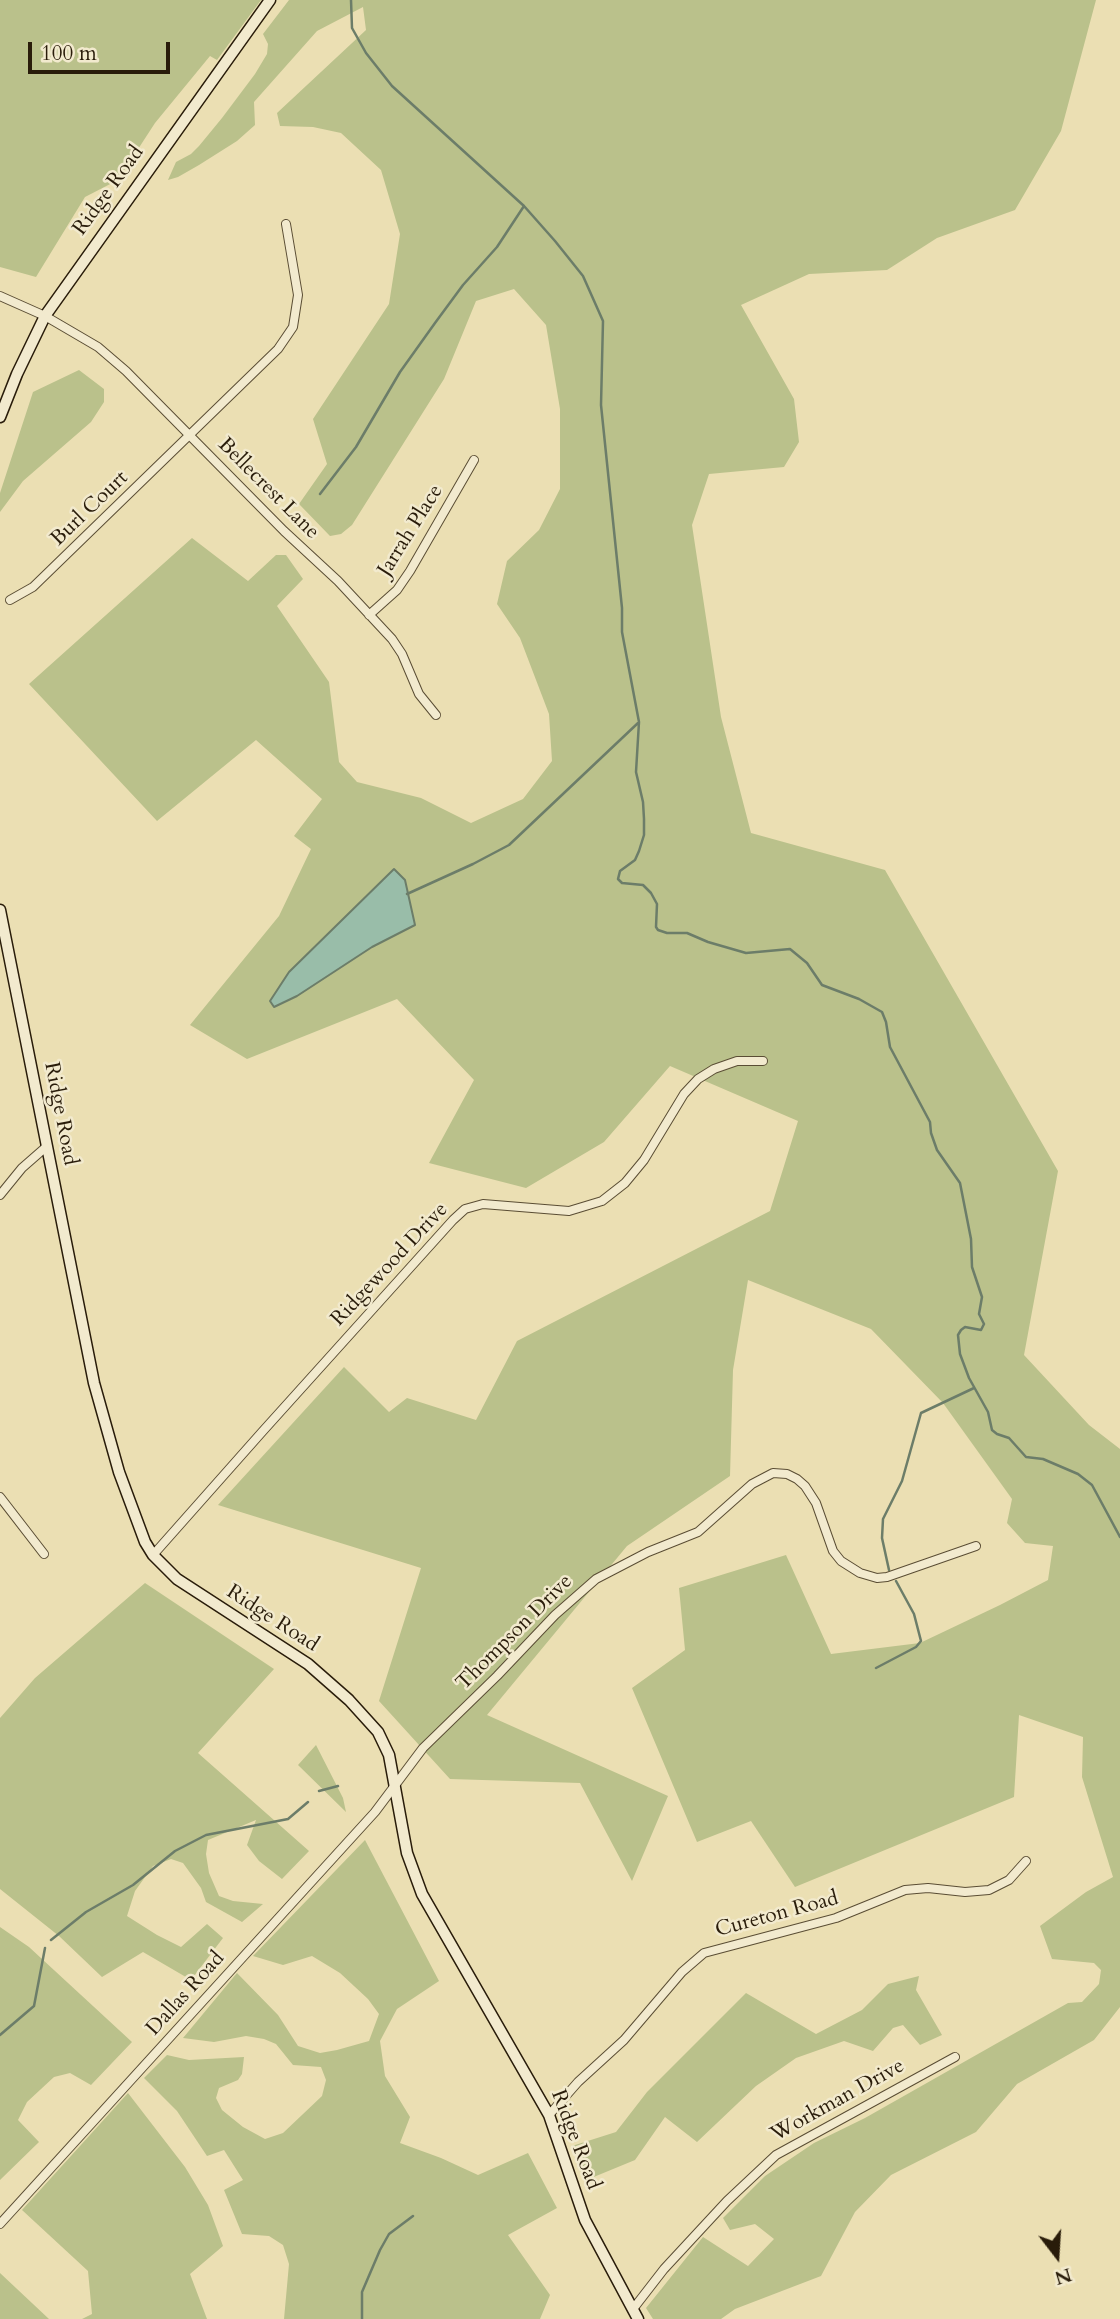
<!DOCTYPE html>
<style>
body{margin:0}
#map{position:relative;width:1120px;height:2319px;overflow:hidden;background:#ebdfb3;font-family:Cardo,serif}
canvas{display:block}
.north{position:absolute;left:1022px;top:2221px;width:70px;height:70px;-webkit-text-stroke:5px #f2eace;paint-order:stroke;rotate:163deg;font-size:19px;font-weight:700;line-height:28px;text-align:center;color:#291c0a}
.north::after{content:'';display:block;margin:auto;width:24px;height:32px;background:#291c0a;clip-path:polygon(50% 0,100% 100%,50% 72%,0 100%)}
.scale{position:absolute;left:28px;top:42px;width:142px;height:32px;box-sizing:border-box;border:4px solid #291c0a;border-top:0;padding-left:9px;font-size:21px;line-height:24px;white-space:nowrap;color:#291c0a;-webkit-text-stroke:5px #f2eace;paint-order:stroke}
</style>
<div id="map">
<canvas width="1120" height="2319"></canvas>
<div class="north">N</div>
<div class="scale">100 m</div>
</div>
<script>
const ctx = document.querySelector('canvas').getContext('2d');
ctx.lineJoin = 'round';
function paint(path, color) {
  ctx.fillStyle = color;
  ctx.fill(path, 'evenodd');
}
function toPath(rows) {
  const path = new Path2D();
  for (const r of rows) {
    path.moveTo(r[0], r[1]);
    for (let i = 2; i < r.length; i += 2) path.lineTo(r[i], r[i + 1]);
  }
  return path;
}
function trace(path, color, width, dash) {
  ctx.strokeStyle = color;
  ctx.lineWidth = width;
  ctx.lineCap = dash ? 'butt' : 'round';
  ctx.setLineDash(dash || []);
  ctx.stroke(path);
}
function write(font, color, halo, rows, align = 'center') {
  ctx.font = font + ' Cardo,serif';
  ctx.lineWidth = 5;
  ctx.setLineDash([]);
  ctx.textBaseline = 'middle';
  ctx.strokeStyle = halo;
  ctx.fillStyle = color;
  for (const [text, x, y, turn = 0] of rows) {
    ctx.save();
    ctx.translate(x, y);
    ctx.rotate((+turn || 0) * Math.PI / 180);
    ctx.textAlign = isNaN(turn) ? turn : align;
    if (halo) ctx.strokeText(text, 0, 0);
    ctx.fillText(text, 0, 0);
    ctx.restore();
  }
}
paint(toPath([
 [0,0,261,0,217,60,210,56,155,123,118,180,85,197,36,277,0,267],
 [289,0,1096,0,1061,131,1015,210,937,238,887,270,809,274,741,305,794,399,799,442,784,467,709,474,692,525,721,717,751,833,885,870,1058,1171,1024,1355,1089,1425,1120,1449,1120,2007,1094,2040,1017,2084,976,2132,891,2175,855,2212,821,2276,735,2309,721,2319,653,2319,646,2308,703,2237,748,2266,774,2239,755,2224,730,2230,723,2218,765,2176,814,2143,865,2118,1068,2003,1082,2002,1099,1984,1101,1970,1094,1963,1052,1959,1040,1926,1086,1892,1113,1877,1082,1777,1083,1737,1019,1715,1014,1797,795,1887,751,1821,697,1842,632,1688,685,1650,679,1588,786,1555,831,1654,920,1643,1000,1605,1048,1580,1053,1546,1025,1543,1007,1523,1012,1499,943,1403,871,1329,748,1280,733,1370,730,1476,627,1546,487,1715,668,1796,632,1881,580,1783,450,1779,379,1701,421,1568,218,1505,344,1367,389,1412,407,1398,476,1420,517,1341,770,1211,798,1121,670,1066,604,1142,526,1188,429,1163,474,1080,397,999,247,1059,190,1025,279,916,311,849,294,836,322,799,256,740,157,821,29,684,192,538,248,581,276,555,286,555,303,579,277,606,329,682,339,762,357,782,421,798,471,823,523,799,552,761,549,714,520,638,497,604,507,561,539,530,560,489,560,409,546,325,514,289,476,301,444,379,352,525,341,534,330,536,299,504,327,464,313,419,389,304,400,234,381,170,341,133,313,127,280,126,277,113,366,30,363,7,317,31,254,102,255,125,237,141,199,165,178,177,168,180,176,162,191,154,199,146,222,118,255,74,267,54,268,44,263,34],
 [79,370,104,389,104,402,91,422,23,481,0,512,0,493,33,392],
 [145,1583,274,1669,198,1753,309,1851,282,1879,259,1861,247,1845,256,1820,208,1840,206,1854,209,1873,219,1896,233,1901,263,1904,242,1922,206,1902,201,1888,183,1863,171,1859,153,1866,135,1891,127,1916,157,1935,181,1947,207,1924,223,1938,191,1980,143,1952,102,1977,59,1936,0,1889,0,1718,35,1678],
 [316,1745,343,1798,346,1812,298,1765],
 [365,1840,439,1981,397,2009,380,2041,385,2076,410,2117,400,2143,441,2158,478,2175,528,2153,557,2208,508,2235,550,2295,540,2319,284,2319,289,2264,283,2245,269,2236,242,2234,224,2190,243,2180,224,2150,207,2156,177,2111,144,2078,167,2055,189,2060,244,2057,242,2074,238,2080,219,2088,216,2098,222,2110,243,2127,265,2139,283,2133,322,2096,326,2080,321,2067,293,2065,276,2044,264,2039,246,2036,214,2042,183,2038,237,1973,278,2015,298,2046,320,2053,337,2050,369,2041,379,2014,368,1999,340,1973,312,1956,283,1965,253,1956],
 [0,1927,29,1947,132,2042,91,2085,70,2073,54,2077,27,2102,18,2120,39,2142,0,2180],
 [919,1976,916,1990,942,2035,920,2045,903,2025,893,2028,873,2051,844,2041,796,2058,756,2086,697,2142,665,2117,635,2160,584,2181,572,2146,616,2132,647,2092,746,1993,816,2034,862,2010,888,1984],
 [128,2093,185,2167,208,2205,223,2246,190,2274,207,2319,82,2319,92,2314,88,2271,22,2210],
 [0,2273,49,2319,0,2319]
]), '#bac18b');
const water = toPath([
 [394,869,405,880,415,925,372,947,297,996,274,1007,270,1001,289,972,394,869]
]);
paint(water, '#99bda9');
trace(water, '#6c7d69', 2);
trace(toPath([
 [351,0,352,28,366,53,392,86,524,206,555,241,583,276,603,321,601,405,622,608,622,632,639,722,636,772,643,802,644,819,644,835,639,851,635,860,620,871,618,879,622,883,643,885,651,893,657,904,656,927,658,930,667,933,687,933,708,942,746,953,790,949,807,963,822,985,859,999,882,1012,886,1022,890,1047,930,1122,931,1133,937,1150,960,1183,971,1239,972,1267,982,1297,979,1314,984,1324,981,1330,965,1327,961,1330,958,1335,960,1354,969,1378,988,1412,992,1430,997,1434,1009,1438,1026,1457,1043,1459,1078,1474,1092,1485,1120,1537],
 [320,494,356,447,400,372,435,323,463,285,497,247,524,206],
 [407,894,473,864,509,845,638,723],
 [889,1570,882,1538,883,1519,902,1481,921,1413,974,1388],
 [876,1668,916,1647,921,1641,914,1614,896,1581],
 [319,1791,338,1786],
 [51,1940,86,1912,133,1885,175,1851,206,1835,288,1819,308,1802],
 [0,2035,34,2006,45,1948],
 [362,2319,362,2292,380,2250,389,2234,413,2216]
]), '#6c7d69', 2.5);
const street = toPath([
 [0,296,45,316,98,347,126,371,284,531,338,581,392,639,402,654,419,694,436,715],
 [10,600,33,587,278,349,293,327,298,295,286,224],
 [369,615,397,590,410,571,474,460],
 [0,1195,22,1168,46,1147],
 [0,1497,44,1554],
 [153,1555,262,1432,453,1220,465,1209,483,1204,569,1211,602,1201,625,1183,644,1160,684,1094,698,1079,714,1069,737,1061,763,1061],
 [549,2115,578,2082,624,2040,682,1972,704,1953,836,1918,905,1890,928,1888,965,1892,989,1890,1009,1880,1026,1861],
 [0,2224,375,1812,423,1748,497,1676,555,1615,596,1579,648,1552,698,1532,752,1484,773,1473,787,1474,797,1479,805,1486,816,1503,833,1551,841,1561,860,1573,877,1578,887,1577,976,1546],
 [633,2309,664,2269,727,2201,776,2155,955,2057]
]);
const secondary = toPath([
 [0,417,17,374,45,316,270,0],
 [0,910,94,1383,119,1472,145,1542,153,1555,177,1579,308,1664,349,1700,378,1732,389,1755,407,1853,422,1894,549,2115,585,2220,638,2319]
]);
trace(street, '#5a4d34', 10);
trace(secondary, '#291c0a', 13);
trace(street, '#f2eace', 8);
trace(secondary, '#f2eace', 10);
write('21px', '#291c0a', '#f2eace', [
 ["Ridge Road",109,191,-54],
 ["Bellecrest Lane",268,489,45],
 ["Burl Court",90,509,-44],
 ["Jarrah Place",411,531,-58],
 ["Ridge Road",60,1114,79],
 ["Ridgewood Drive",390,1265,-47],
 ["Ridge Road",272,1619,33],
 ["Thompson Drive",515,1633,-45],
 ["Cureton Road",777,1915,-15],
 ["Dallas Road",186,1994,-48],
 ["Workman Drive",838,2101,-29],
 ["Ridge Road",575,2140,69]
]);
</script>
